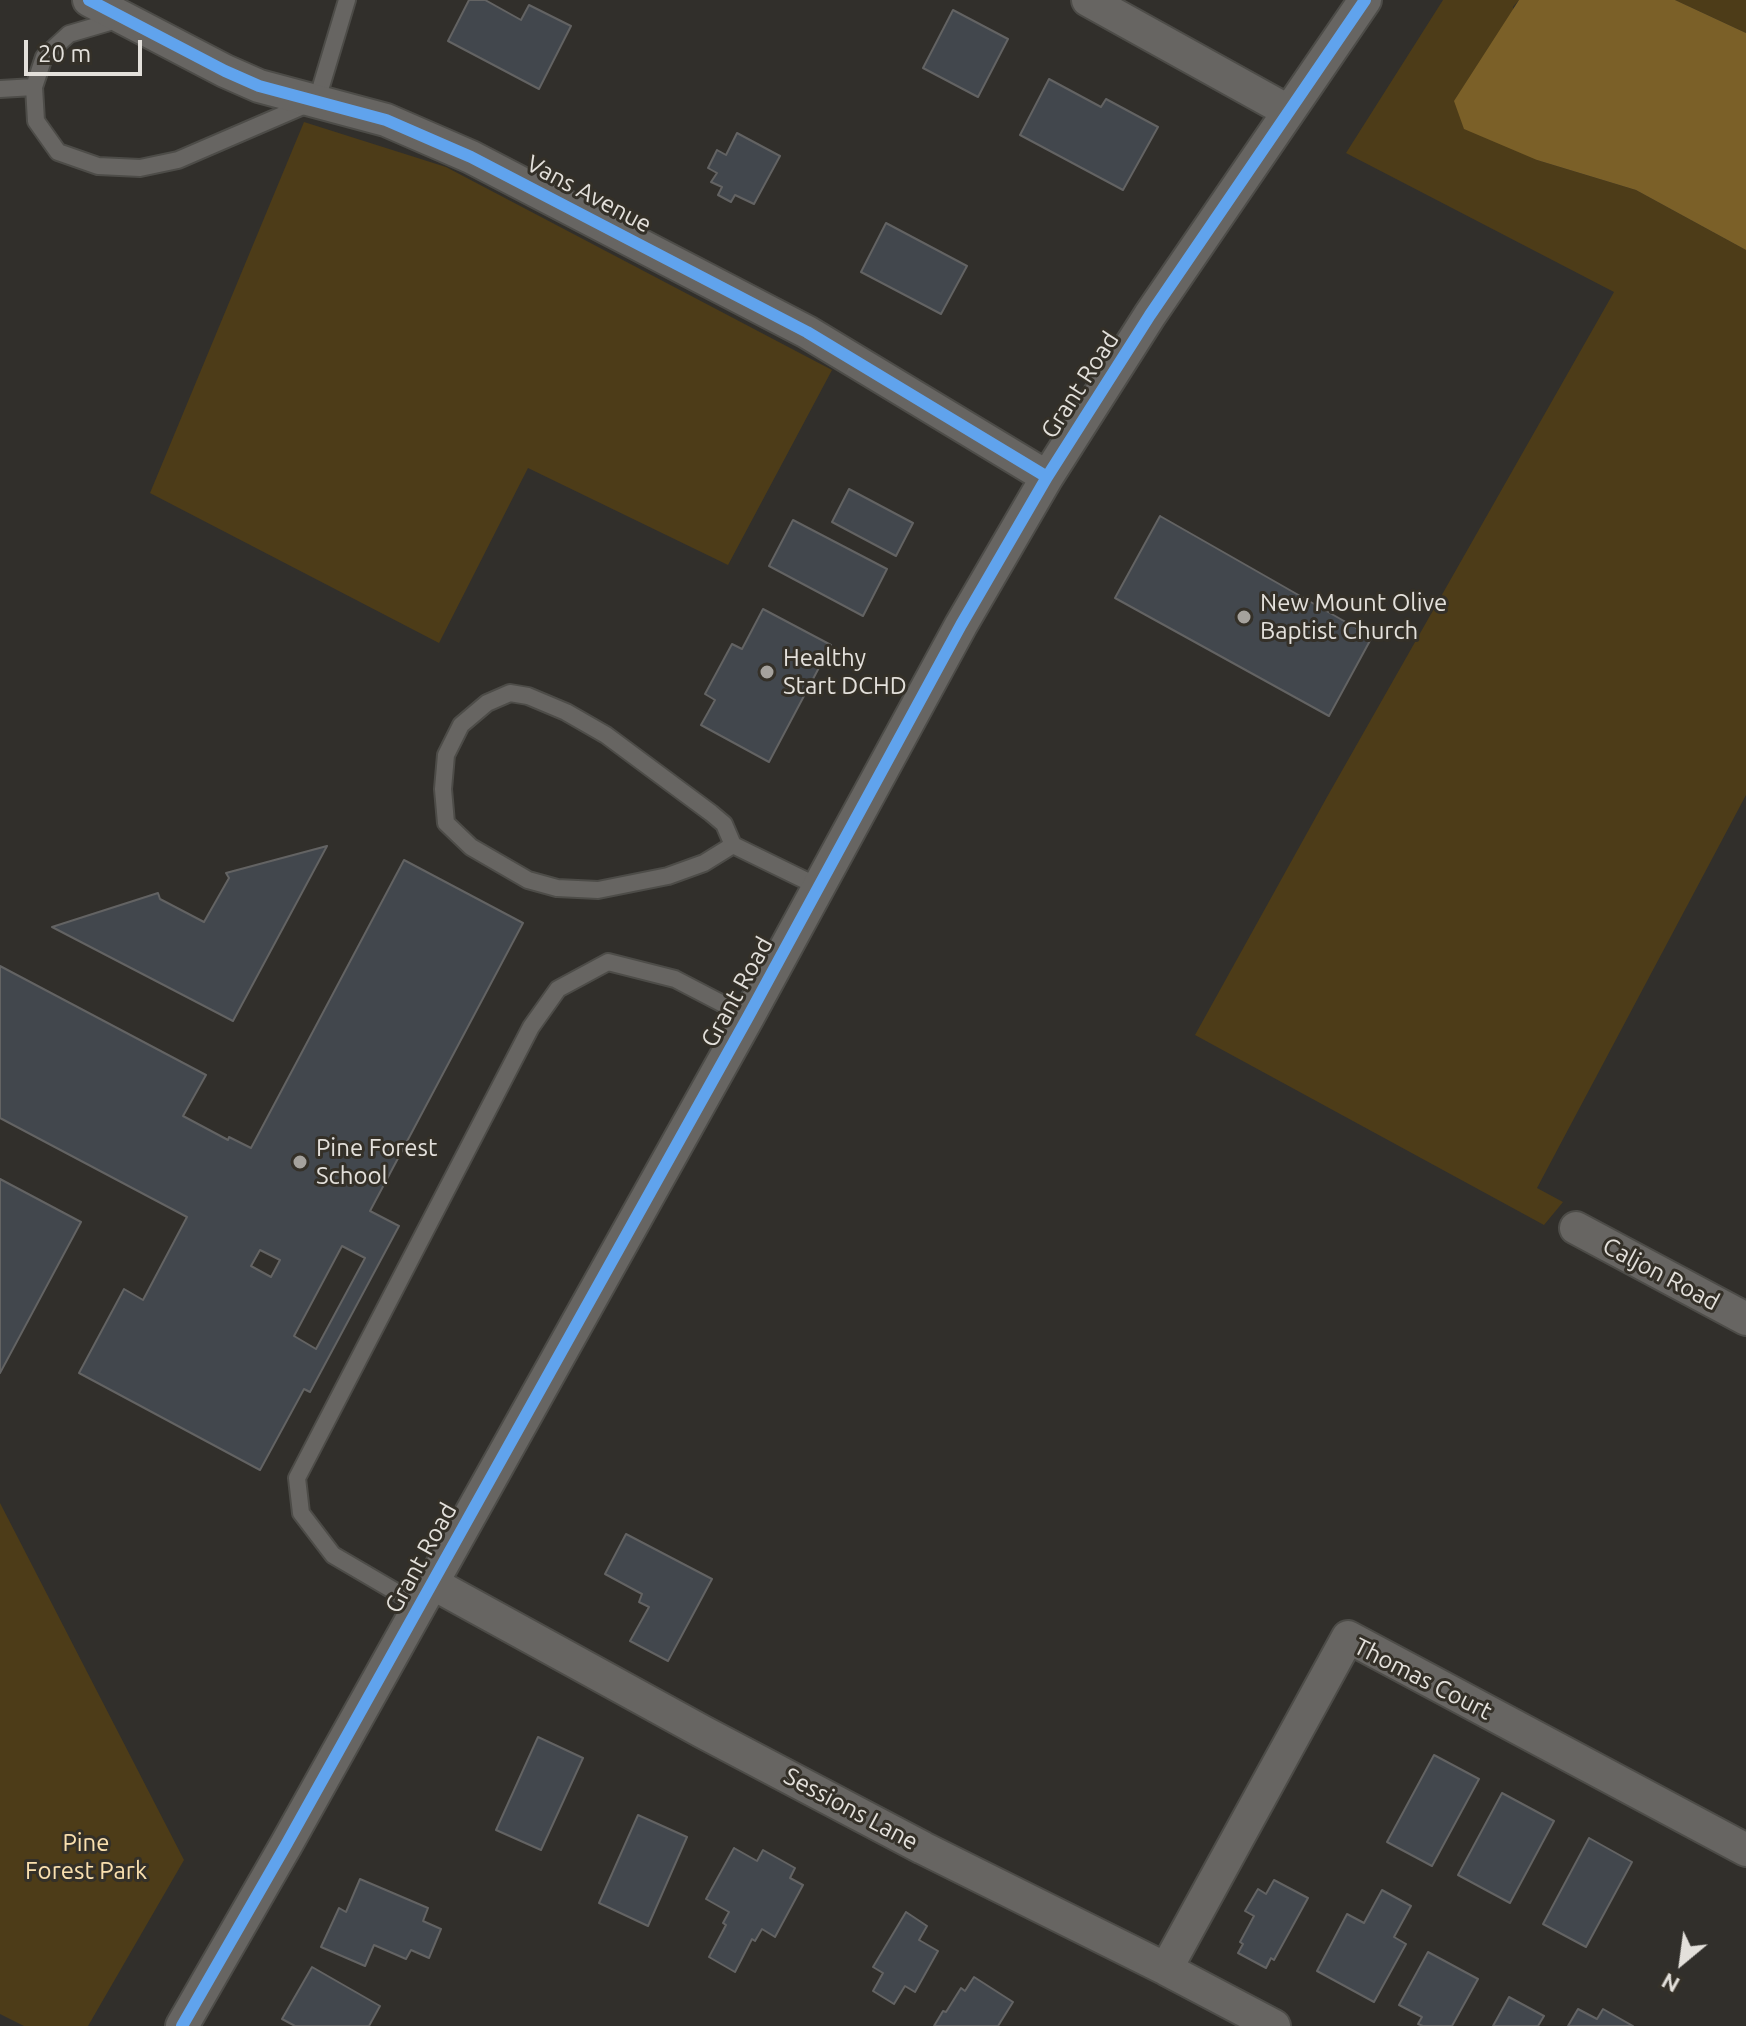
<!DOCTYPE html>
<style>
body{margin:0}
#map{position:relative;width:1746px;height:2026px;overflow:hidden;background:#312f2b;font-family:Ubuntu,sans-serif}
canvas{display:block}
.north{position:absolute;left:1642px;top:1922px;width:80px;height:80px;-webkit-text-stroke:6px #343028;paint-order:stroke;rotate:209deg;font-size:22px;font-weight:700;line-height:32px;text-align:center;color:#e3e0db}
.north::after{content:'';display:block;margin:auto;width:28px;height:36px;background:#e3e0db;clip-path:polygon(50% 0,100% 100%,50% 72%,0 100%)}
.scale{position:absolute;left:24px;top:40px;width:118px;height:36px;box-sizing:border-box;border:4px solid #e3e0db;border-top:0;padding-left:10px;font-size:24px;line-height:28px;white-space:nowrap;color:#e3e0db;-webkit-text-stroke:6px #343028;paint-order:stroke}
</style>
<div id="map">
<canvas width="1746" height="2026"></canvas>
<div class="north">N</div>
<div class="scale">20 m</div>
</div>
<script>
const ctx = document.querySelector('canvas').getContext('2d');
ctx.lineJoin = 'round';
function paint(path, color) {
  ctx.fillStyle = color;
  ctx.fill(path, 'evenodd');
}
function toPath(rows) {
  const path = new Path2D();
  for (const r of rows) {
    path.moveTo(r[0], r[1]);
    for (let i = 2; i < r.length; i += 2) path.lineTo(r[i], r[i + 1]);
  }
  return path;
}
function trace(path, color, width, dash) {
  ctx.strokeStyle = color;
  ctx.lineWidth = width;
  ctx.lineCap = dash ? 'butt' : 'round';
  ctx.setLineDash(dash || []);
  ctx.stroke(path);
}
function write(font, color, halo, rows, align = 'center') {
  ctx.font = font + ' Ubuntu,sans-serif';
  ctx.lineWidth = 6;
  ctx.setLineDash([]);
  ctx.textBaseline = 'middle';
  ctx.strokeStyle = halo;
  ctx.fillStyle = color;
  for (const [text, x, y, turn = 0] of rows) {
    ctx.save();
    ctx.translate(x, y);
    ctx.rotate((+turn || 0) * Math.PI / 180);
    ctx.textAlign = isNaN(turn) ? turn : align;
    if (halo) ctx.strokeText(text, 0, 0);
    ctx.fillText(text, 0, 0);
    ctx.restore();
  }
}
paint(toPath([
 [1443,0,1519,0,1513,7,1537,160,1636,190,1746,250,1746,795,1537,1188,1563,1202,1544,1225,1195,1035,1327,797,1614,292,1346,153],
 [1675,0,1746,0,1746,33],
 [304,122,446,167,832,370,728,565,528,468,439,643,150,493],
 [0,1503,184,1860,88,2026,24,2026,0,2014]
]), '#4d3c18');
paint(toPath([
 [1519,0,1675,0,1746,33,1746,250,1636,190,1537,160,1464,129,1454,101]
]), '#7b6028');
const building = toPath([
 [469,0,485,0,521,20,529,5,571,26,539,89,448,41,469,0],
 [953,10,1008,39,978,97,923,68,953,10],
 [1049,79,1101,107,1106,99,1158,127,1123,190,1020,135,1049,79],
 [737,133,780,156,754,204,735,195,731,202,718,195,722,187,711,182,717,173,708,168,717,150,726,155,737,133],
 [886,223,967,266,941,314,861,272,886,223],
 [849,489,913,523,896,556,832,522,849,489],
 [1160,516,1372,637,1329,716,1115,598,1160,516],
 [793,520,887,569,863,616,769,566,793,520],
 [763,609,831,645,769,762,701,725,715,700,705,694,732,644,742,649,763,609],
 [327,846,233,1021,52,927,158,893,160,899,204,922,229,878,226,873,327,846],
 [404,860,523,923,370,1211,399,1226,310,1392,304,1389,260,1470,79,1373,124,1289,143,1300,187,1217,0,1118,0,966,206,1075,183,1116,228,1140,229,1137,251,1148,404,860],
 [342,1246,365,1258,316,1349,294,1336,342,1246],
 [260,1250,280,1260,271,1277,251,1266,260,1250],
 [0,1179,81,1222,0,1373,0,1179],
 [626,1534,712,1579,668,1661,630,1641,649,1607,639,1602,642,1594,605,1574,626,1534],
 [538,1737,583,1758,541,1850,496,1830,538,1737],
 [1434,1755,1479,1779,1432,1866,1387,1842,1434,1755],
 [1502,1793,1554,1821,1510,1903,1458,1875,1502,1793],
 [638,1815,687,1837,648,1926,599,1903,638,1815],
 [1589,1838,1632,1862,1586,1947,1543,1924,1589,1838],
 [734,1848,757,1861,763,1850,795,1868,790,1878,803,1885,775,1937,762,1929,755,1941,752,1939,735,1972,709,1957,726,1925,723,1923,729,1912,706,1899,734,1848],
 [360,1879,428,1908,423,1921,441,1929,429,1958,411,1950,406,1959,374,1945,365,1966,321,1947,339,1908,346,1912,360,1879],
 [1274,1880,1308,1898,1274,1960,1271,1958,1266,1968,1238,1953,1243,1944,1240,1942,1254,1916,1245,1911,1258,1889,1266,1894,1274,1880],
 [1382,1890,1411,1906,1394,1937,1406,1944,1374,2002,1317,1971,1347,1914,1364,1923,1382,1890],
 [906,1912,927,1926,919,1940,938,1951,915,1992,905,1986,894,2004,873,1991,883,1973,873,1967,906,1912],
 [1428,1952,1478,1979,1452,2026,1423,2026,1418,2024,1422,2017,1399,2005,1428,1952],
 [312,1967,380,2006,369,2026,295,2026,282,2019,312,1967],
 [974,1977,1013,2002,998,2026,934,2026,943,2011,946,2012,961,1988,965,1991,974,1977],
 [1509,1997,1544,2016,1538,2026,1493,2026,1509,1997],
 [1578,2009,1597,2019,1603,2009,1633,2026,1568,2026,1578,2009]
]);
paint(building, '#42474d');
trace(building, '#636363', 2);
const service = toPath([
 [120,19,69,34,44,57,34,87,36,121,58,152,98,166,140,168,178,160,317,100,347,0],
 [0,89,34,87],
 [733,845,724,824,711,813,606,735,566,712,528,696,510,693,487,703,461,725,446,755,443,789,446,823,471,847,528,880,557,888,598,890,668,876,704,863,733,845,819,887],
 [420,1606,333,1555,301,1513,297,1478,531,1027,558,989,608,962,675,979,748,1017]
]);
const minor = toPath([
 [89,0,225,71,259,86,386,120,471,157,807,332,1047,477],
 [1088,0,1288,111],
 [1576,1228,1746,1319],
 [432,1583,703,1732,923,1848,1166,1969,1274,2026],
 [1166,1969,1348,1637,1746,1850],
 [182,2026,286,1845,748,1017,961,625,1047,477,1150,315,1365,0]
]);
trace(service, '#4d4c48', 20);
trace(minor, '#4d4c48', 36);
trace(service, '#676562', 16);
trace(minor, '#676562', 32);
trace(toPath([
 [89,0,225,71,259,86,386,120,471,157,807,332,1047,477],
 [182,2026,286,1845,748,1017,961,625,1047,477,1150,315,1365,0]
]), '#60a3ed', 12);
for (const [x, y, r, color] of [
 [1244,617,8,"#a5a29d"],
 [767,672,8,"#a5a29d"],
 [300,1162,8,"#a5a29d"]
]) {
  const dot = new Path2D();
  dot.arc(x, y, r, 0, 2 * Math.PI);
  ctx.fillStyle = color;
  ctx.fill(dot);
  trace(dot, '#343028', 3);
}
write('24px', '#e3e0db', '#343028', [
 ["Vans Avenue",589,194,28],
 ["Grant Road",1080,385,-57],
 ["Grant Road",737,992,-61],
 ["Caljon Road",1661,1274,28],
 ["Grant Road",421,1558,-61],
 ["Thomas Court",1423,1679,27],
 ["Sessions Lane",851,1809,28]
]);
write('24px', '#e3e0db', '#343028', [
 ["New Mount Olive",1260,603],
 ["Baptist Church",1260,631],
 ["Healthy",783,658],
 ["Start DCHD",783,686],
 ["Pine Forest",316,1148],
 ["School",316,1176]
], 'left');
write('24px', '#fae0af', '#343028', [
 ["Pine",86,1843],
 ["Forest Park",86,1871]
]);
</script>
